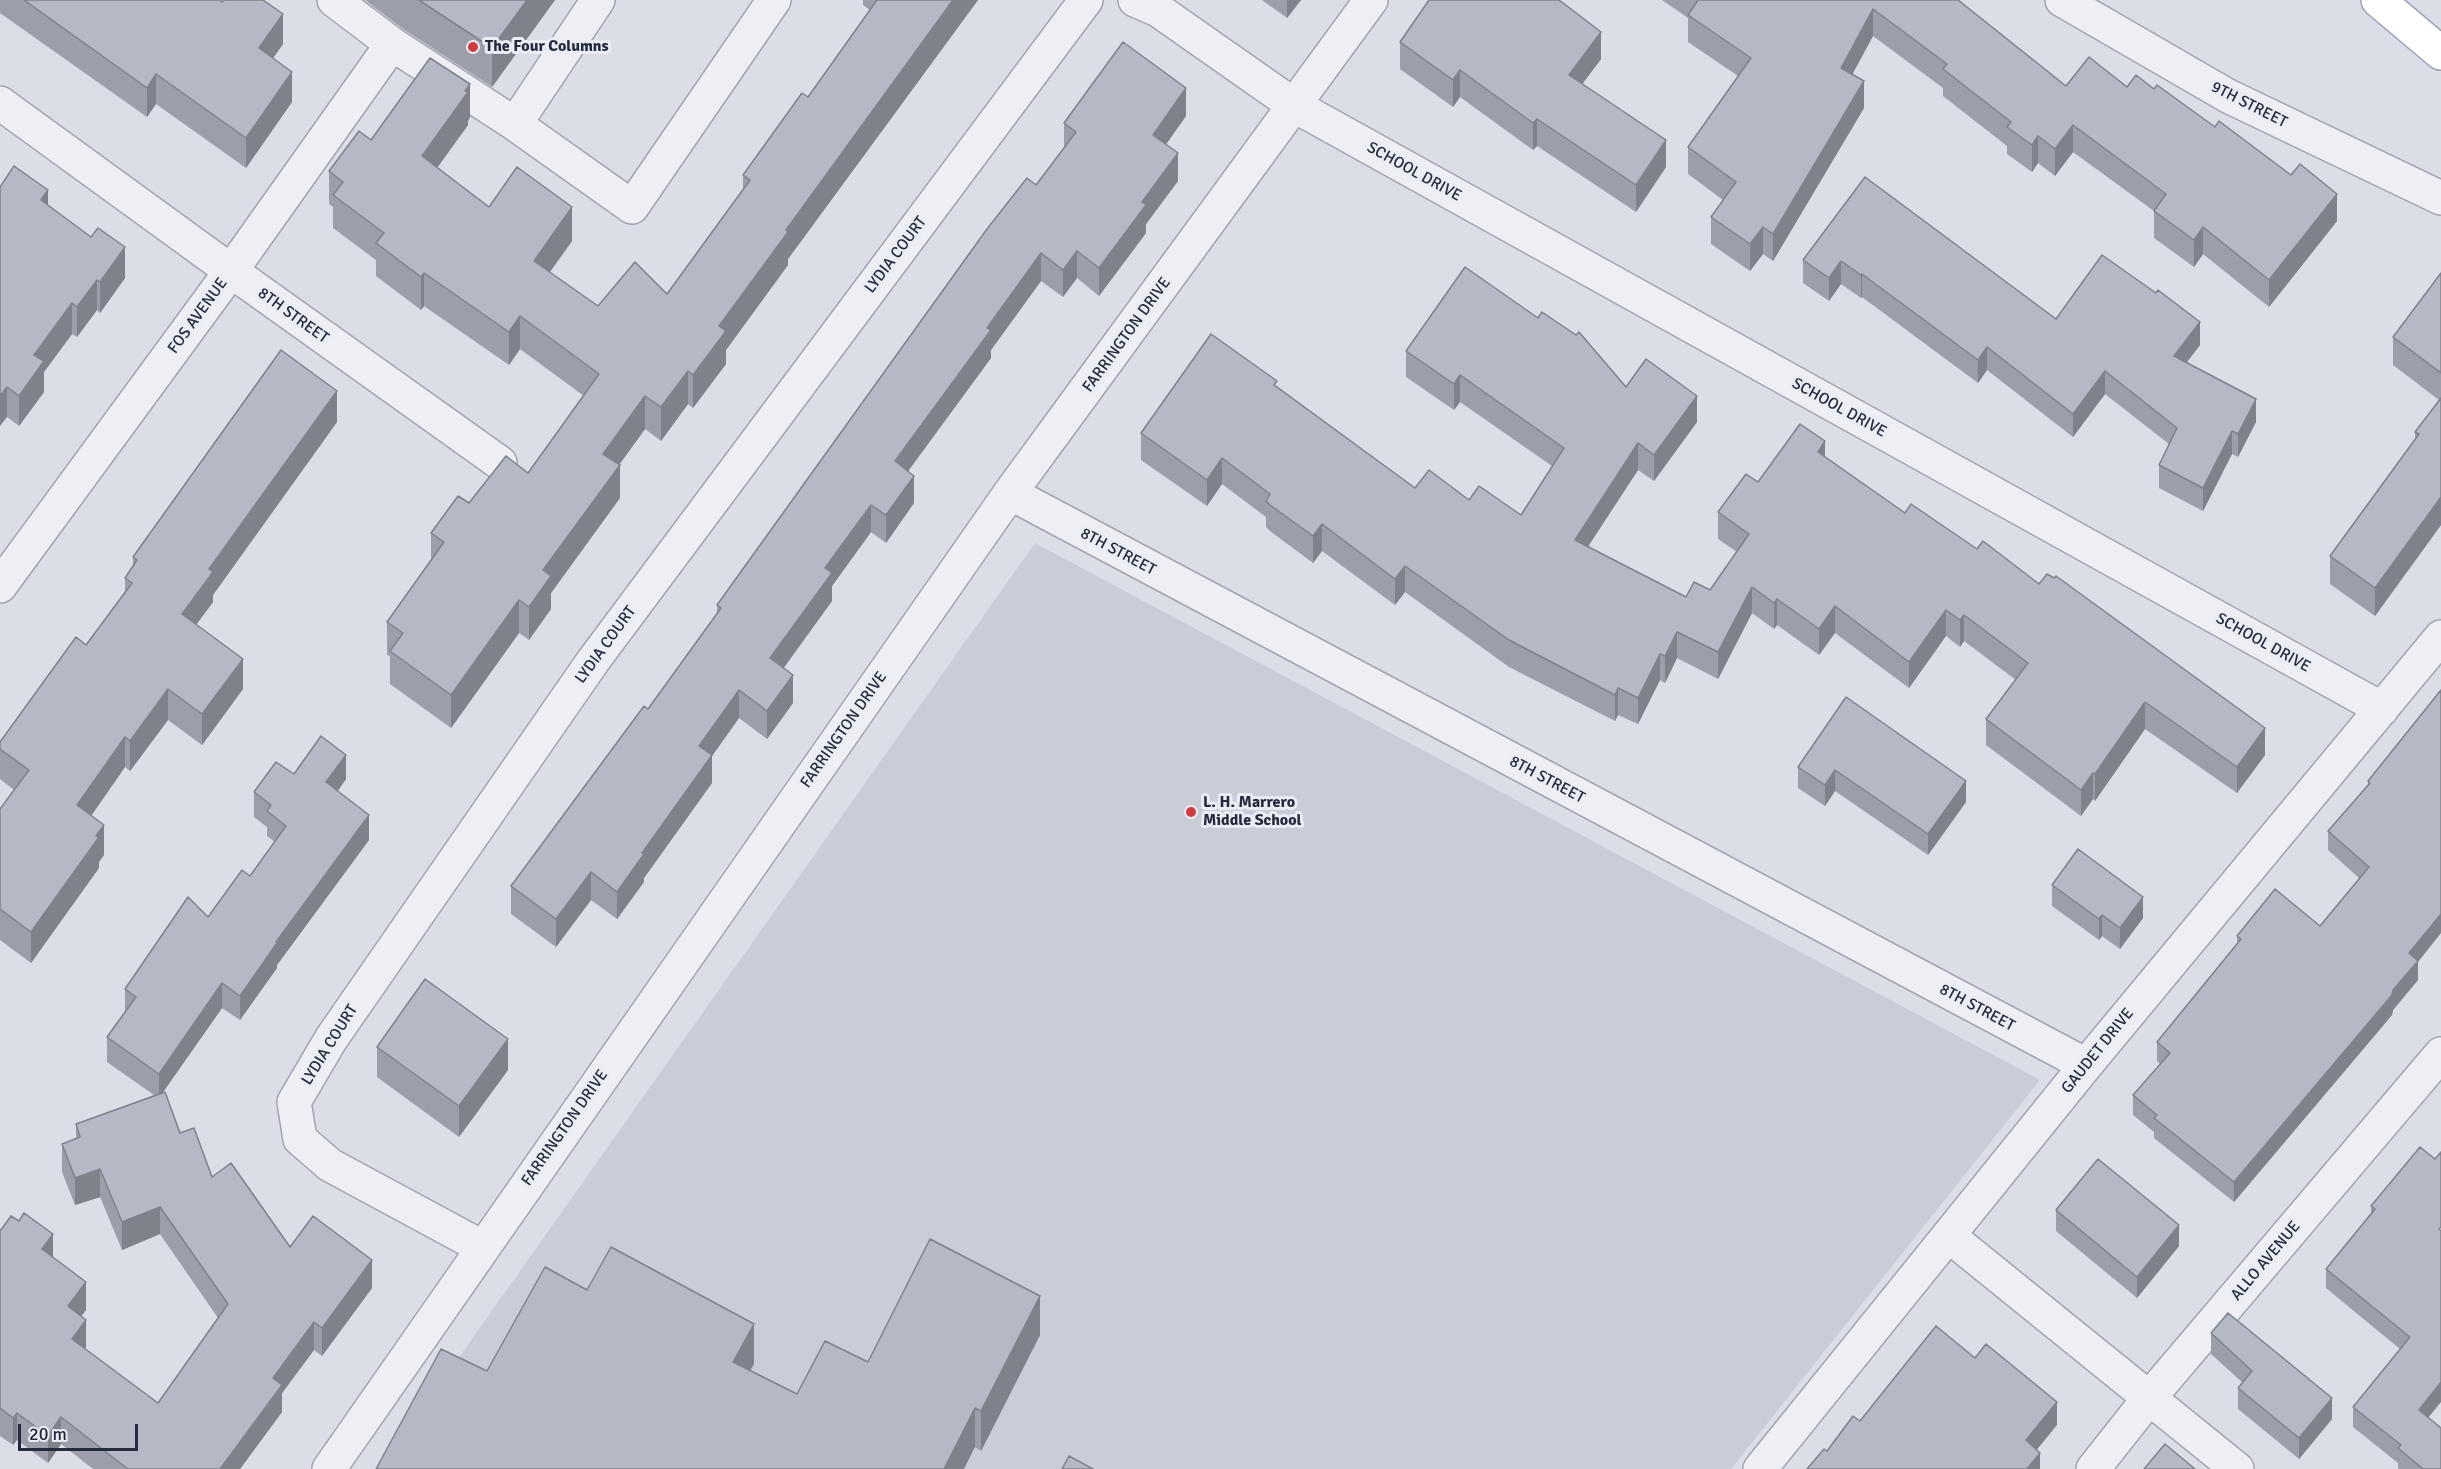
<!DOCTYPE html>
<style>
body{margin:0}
#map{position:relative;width:2441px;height:1469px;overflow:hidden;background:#dbdee6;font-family:Signika,sans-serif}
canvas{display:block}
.scale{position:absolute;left:18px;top:1424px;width:120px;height:27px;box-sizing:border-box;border:3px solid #252b3c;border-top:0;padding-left:8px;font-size:18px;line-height:21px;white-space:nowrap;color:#252b3c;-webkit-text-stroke:4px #eaedf4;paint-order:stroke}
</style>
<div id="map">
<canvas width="2441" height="1469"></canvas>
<div class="scale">20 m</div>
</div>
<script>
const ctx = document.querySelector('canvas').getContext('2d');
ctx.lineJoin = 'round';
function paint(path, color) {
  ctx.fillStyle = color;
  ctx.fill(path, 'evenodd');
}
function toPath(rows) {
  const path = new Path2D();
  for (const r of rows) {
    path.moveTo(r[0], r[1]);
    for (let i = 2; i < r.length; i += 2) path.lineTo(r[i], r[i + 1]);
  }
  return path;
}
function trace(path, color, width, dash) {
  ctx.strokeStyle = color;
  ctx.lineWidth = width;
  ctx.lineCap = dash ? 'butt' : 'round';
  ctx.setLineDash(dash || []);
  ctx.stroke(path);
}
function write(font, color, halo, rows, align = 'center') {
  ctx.font = font + ' Signika,sans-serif';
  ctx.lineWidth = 6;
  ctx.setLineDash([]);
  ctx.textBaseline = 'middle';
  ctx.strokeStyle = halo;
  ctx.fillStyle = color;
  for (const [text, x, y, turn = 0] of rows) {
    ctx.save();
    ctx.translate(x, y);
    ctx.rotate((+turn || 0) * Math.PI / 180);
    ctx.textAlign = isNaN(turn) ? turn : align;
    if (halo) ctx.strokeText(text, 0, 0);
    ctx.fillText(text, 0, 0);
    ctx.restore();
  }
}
paint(toPath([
 [1035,543,2040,1080,1731,1469,380,1469]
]), '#c9cdd8');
const minor = toPath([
 [334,0,392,44,515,124,598,0],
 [1135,0,1158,10,1295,106,2382,709],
 [2062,0,2228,96,2441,198],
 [0,103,231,271,500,463],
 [515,124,632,207,774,0],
 [1010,493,2086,1065],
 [0,586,231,271,392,44],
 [1949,1236,2237,1469],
 [482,1247,330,1165,300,1139,294,1102,331,1039,593,661,1086,0],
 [329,1469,1010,493,1371,0],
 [1760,1469,2086,1065,2441,637],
 [2093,1469,2150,1397,2441,1054]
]);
const major = toPath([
 [2378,0,2441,53]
]);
trace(minor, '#a1a5b0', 36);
trace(major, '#9aa1b2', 36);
trace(minor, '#eeeff4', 33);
trace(major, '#fff', 33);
paint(toPath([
 [0,0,220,0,283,44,273,58,292,102,246,168,156,104,147,117,0,13],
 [365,0,555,0,492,87,403,29],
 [863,0,978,0,788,259,788,265,726,350,726,364,693,408,688,404,661,441,645,429,619,465,620,498,551,593,551,609,529,640,519,633,451,728,390,684,390,656,387,655,387,622,431,560,431,533,469,503,528,473,584,396,520,349,509,365,424,306,421,310,376,276,376,260,333,228,333,207,329,204,329,171,371,140,470,117,468,121,468,125,437,167,489,207,572,241,550,272,598,306,667,294,743,190,743,175,808,97,870,10,863,5],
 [1262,0,1301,0,1287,18],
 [1662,0,1958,0,2066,86,2127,87,2337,221,2269,307,2203,254,2194,267,2154,238,2154,211,2073,152,2055,176,2038,163,2032,172,2007,154,2007,146,1943,96,1943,88,1873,36,1852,75,1864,108,1773,261,1763,254,1750,271,1711,244,1711,217,1723,200,1688,174,1688,147,1738,76,1688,42,1688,18],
 [1400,42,1601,59,1582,84,1666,167,1636,212,1537,146,1533,150,1460,97,1453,107,1400,69],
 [1186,116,1166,144,1178,181,1146,224,1146,233,1099,296,1077,278,1063,297,1041,281,991,350,991,358,908,471,914,503,886,543,871,532,832,586,832,601,784,668,793,703,767,739,739,718,712,756,712,783,644,878,644,882,617,919,591,900,556,947,511,914,511,886,648,709,717,613,717,605,1064,148,1064,123],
 [1865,177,2056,319,2200,345,2186,363,2256,422,2238,457,2232,454,2203,511,2159,488,2159,465,2169,444,2105,394,2073,437,1987,370,1978,383,1862,297,1861,298,1841,284,1829,301,1803,283,1803,260],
 [0,187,48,205,125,278,100,313,97,310,77,337,72,334,44,372,44,392,19,426,7,417],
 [2441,273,2441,525,2375,616,2330,584,2330,556,2415,439,2415,432,2439,400,2393,365,2393,337],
 [1406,351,1626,387,1697,422,1654,481,1638,470,1588,547,1686,597,1710,590,1737,552,1718,539,1718,512,1758,482,1825,456,1905,513,2265,755,2237,793,2145,729,2095,801,2093,799,2081,816,1986,745,1986,719,2016,680,1964,641,1960,647,1946,636,1909,688,1835,633,1819,655,1777,625,1774,629,1752,613,1718,679,1677,658,1665,683,1660,680,1638,724,1618,715,1615,721,1509,667,1405,592,1395,605,1322,551,1313,563,1270,531,1266,527,1266,517,1222,484,1207,506,1141,460,1141,433,1277,386,1415,488,1469,500,1521,515,1552,466,1460,402,1454,410,1406,377],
 [337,422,213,595,213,602,196,624,243,689,202,745,168,720,130,771,125,767,91,816,104,855,99,862,99,868,31,963,0,940,0,809,14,790,0,779,0,742,86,645,125,592,125,578,133,567,133,557],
 [2441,690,2418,962,2418,980,2393,1010,2392,1015,2234,1202,2154,1138,2154,1132,2133,1115,2133,1095,2160,1064,2157,1061,2157,1042,2237,944,2237,936,2320,926,2359,878,2328,850,2328,831,2368,785,2368,781],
 [1846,697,1966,802,1928,855,1835,791,1825,806,1798,788,1798,767],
 [294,774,346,779,338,791,369,840,277,965,277,968,240,1020,222,1008,163,1092,180,1133,212,1177,290,1247,372,1288,322,1356,314,1350,282,1393,282,1412,240,1469,93,1469,61,1444,48,1463,17,1440,13,1445,0,1436,0,1231,19,1221,53,1257,86,1310,81,1316,86,1347,85,1349,158,1403,218,1318,160,1234,122,1250,100,1197,75,1205,62,1172,62,1144,76,1139,76,1124,154,1095,107,1062,107,1037,125,1012,125,989,208,917,250,876,275,842,267,836,267,827,254,817,254,792],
 [2052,885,2143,918,2120,949,2102,936,2099,940,2052,906],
 [377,1047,508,1070,459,1137,377,1077],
 [2435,1159,2428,1418,2441,1469,2399,1469,2398,1468,2398,1463,2353,1427,2353,1407,2400,1349,2326,1288,2326,1269,2371,1214,2371,1206],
 [2056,1210,2179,1246,2137,1298,2056,1231],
 [587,1290,754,1364,750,1370,797,1394,868,1362,1040,1335,981,1451,975,1447,376,1469,487,1371],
 [2211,1333,2332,1419,2299,1459,2238,1409,2238,1388,2243,1383,2211,1354]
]), '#9c9faa');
paint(toPath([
 [527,0,555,0,492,87,492,48],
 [953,0,978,0,788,259,788,265,726,350,726,364,693,408,693,375,719,326,786,230],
 [1287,0,1301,0,1287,18],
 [1873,9,1873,36,1841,95,1841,68],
 [283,14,283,44,259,78,259,48],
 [1601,32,1601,59,1569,102,1569,75],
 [1460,70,1460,97,1453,107,1453,80],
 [292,72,292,102,246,168,246,138],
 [156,74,156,104,147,117,147,88],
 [1864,81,1864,108,1773,261,1773,234],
 [470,84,470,117,468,121,468,125,422,189,422,156],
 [1186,88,1186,116,1153,163,1153,135],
 [1537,119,1537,146,1533,150,1533,123],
 [2073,125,2073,152,2055,176,2055,149],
 [2038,136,2038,163,2032,172,2032,145],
 [1666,140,1666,167,1636,212,1636,185],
 [1178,153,1178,181,1146,224,1146,233,1099,296,1099,268,1142,202],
 [48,190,48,221,41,200],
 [2337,194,2337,221,2269,307,2269,280],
 [572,207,572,241,534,294,534,261],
 [1763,227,1763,254,1750,271,1750,244],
 [2203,227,2203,254,2194,267,2194,240],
 [125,247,125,278,100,313,100,282],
 [1077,251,1077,278,1063,297,1063,270],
 [1041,253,1041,281,991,350,991,358,895,489,895,461,987,328],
 [1841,261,1841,284,1829,301,1829,278],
 [424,273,424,306,421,310,421,277],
 [1862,274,1862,297,1861,298,1861,275],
 [97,280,97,310,77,337,77,307],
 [72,303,72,334,44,372,44,392,19,426,19,396,34,355],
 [520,316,520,349,509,365,509,332],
 [2200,322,2200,345,2174,379,2174,356],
 [1987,347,1987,370,1978,383,1978,360],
 [688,371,688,404,661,441,661,407],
 [2105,371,2105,394,2073,437,2073,414],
 [1460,375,1460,402,1454,410,1454,384],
 [7,387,7,417,0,426,0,396],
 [337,391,337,422,213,595,213,602,182,644,182,614,209,569],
 [645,396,645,429,603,487,603,454],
 [1697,396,1697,422,1654,481,1654,455],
 [2256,399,2256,422,2238,457,2238,434],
 [2232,431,2232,454,2203,511,2203,488],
 [1825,441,1825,468,1818,452],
 [1638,443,1638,470,1575,566,1575,540],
 [1222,458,1222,484,1207,506,1207,480],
 [620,465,620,498,551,593,551,609,529,640,529,607,543,570],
 [914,476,914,503,886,543,886,515],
 [2441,497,2441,525,2375,616,2375,588],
 [871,505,871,532,832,586,832,601,770,686,770,658,825,568],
 [1322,524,1322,551,1313,563,1313,536],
 [1405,566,1405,592,1395,605,1395,579],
 [1752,587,1752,613,1718,679,1718,652],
 [1777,599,1777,625,1774,629,1774,603],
 [519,600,519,633,451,728,451,695],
 [1835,606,1835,633,1819,655,1819,629],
 [1946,610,1946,636,1909,688,1909,662],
 [1964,615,1964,641,1960,647,1960,620],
 [1677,632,1677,658,1665,683,1665,656],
 [1660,654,1660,680,1638,724,1638,698],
 [243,659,243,689,202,745,202,714],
 [793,675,793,703,767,739,767,711],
 [1618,688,1618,715,1615,721,1615,695],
 [168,689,168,720,130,771,130,741],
 [739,690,739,718,712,756,712,783,644,878,644,882,617,919,617,892,642,853,699,746],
 [2145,702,2145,729,2095,801,2095,774],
 [2265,728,2265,755,2237,793,2237,767],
 [125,737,125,767,77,836,77,805],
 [346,755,346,779,326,807,326,782],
 [1835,770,1835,791,1825,806,1825,785],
 [2093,773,2093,799,2081,816,2081,790],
 [1966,781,1966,802,1928,855,1928,834],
 [369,815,369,840,277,965,277,968,240,1020,240,996,276,942],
 [104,825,104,855,99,862,99,868,31,963,31,932],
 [591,872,591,900,556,947,556,919],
 [2143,897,2143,918,2120,949,2120,928],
 [2441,914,2441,933,2418,962,2418,980,2393,1010,2392,1015,2234,1202,2234,1182,2393,990,2409,953],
 [2102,915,2102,936,2099,940,2099,919],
 [222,983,222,1008,159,1098,159,1074],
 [508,1039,508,1070,459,1137,459,1106],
 [100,1169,100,1197,75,1205,75,1178],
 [160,1207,160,1234,122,1250,122,1222],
 [2179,1225,2179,1246,2137,1298,2137,1277],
 [53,1234,53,1262,42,1249],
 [372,1260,372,1288,322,1356,322,1328],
 [86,1282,86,1310,68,1334,68,1306],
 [1040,1296,1040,1335,981,1451,981,1411],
 [86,1320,86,1347,72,1366,72,1339],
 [314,1322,314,1350,282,1393,282,1412,240,1469,220,1469,273,1378],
 [754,1324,754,1364,733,1401,733,1362],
 [2441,1382,2441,1402,2419,1429,2419,1410],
 [2332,1398,2332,1419,2299,1459,2299,1438],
 [2057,1402,2057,1425,2026,1463,2026,1440],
 [975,1408,975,1447,964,1469,944,1469],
 [17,1413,17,1440,13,1445,13,1418],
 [61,1417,61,1444,48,1463,48,1436],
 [2040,1453,2040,1469,2027,1469]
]), '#7f828b');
const building = toPath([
 [24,0,220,0,222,2,224,0,263,0,283,14,259,48,292,72,246,138,156,74,147,88,24,0],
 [419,0,527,0,492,48,419,0],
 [877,0,953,0,786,230,788,232,719,326,726,331,693,375,688,371,661,407,645,396,603,454,620,465,543,570,551,576,529,607,519,600,451,695,390,651,403,633,387,622,444,542,431,533,458,496,469,503,506,456,528,473,599,374,520,316,509,332,424,273,421,277,376,243,384,233,333,195,343,182,329,171,359,131,371,140,430,58,470,84,465,91,468,92,422,156,489,207,517,167,572,207,534,261,598,306,635,262,667,294,750,180,743,175,802,93,808,97,877,0],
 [1429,0,1559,0,1601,32,1569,75,1666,140,1636,185,1537,119,1533,123,1460,70,1453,80,1400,42,1429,0],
 [1698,0,1958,0,2066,86,2089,57,2127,87,2136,75,2154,89,2157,85,2215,127,2219,121,2291,175,2300,164,2337,194,2269,280,2203,227,2194,240,2154,211,2166,194,2073,125,2055,149,2038,136,2032,145,2007,127,2011,122,1943,69,1947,64,1873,9,1841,68,1864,81,1773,234,1763,227,1750,244,1711,217,1736,182,1688,147,1751,58,1688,15,1698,0],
 [1123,42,1186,88,1153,135,1178,153,1142,202,1146,205,1099,268,1077,251,1063,270,1041,253,987,328,991,330,895,461,914,476,886,515,871,505,825,568,832,573,770,658,793,675,767,711,739,690,699,746,712,755,642,853,644,854,617,892,591,872,556,919,511,886,644,706,648,709,721,608,717,605,987,229,1027,178,1036,185,1076,132,1064,123,1123,42],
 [14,166,48,190,41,200,91,237,98,228,125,247,100,282,97,280,77,307,72,303,34,355,44,361,19,396,7,387,0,396,0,187,14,166],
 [1865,177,2056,319,2102,255,2156,293,2158,290,2200,322,2174,356,2256,399,2238,434,2232,431,2203,488,2159,465,2177,428,2105,371,2073,414,1987,347,1978,360,1862,274,1861,275,1841,261,1829,278,1803,260,1865,177],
 [1465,267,1538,318,1542,312,1576,335,1579,332,1626,387,1646,359,1697,396,1654,455,1638,443,1575,540,1686,597,1694,582,1710,590,1749,534,1718,512,1746,474,1758,482,1800,424,1825,441,1818,452,1905,513,1911,504,1977,549,1983,541,2039,584,2047,574,2054,578,2056,576,2265,728,2237,767,2145,702,2095,774,2093,773,2081,790,1986,719,2028,663,1964,615,1960,620,1946,610,1909,662,1835,606,1819,629,1777,599,1774,603,1752,587,1718,652,1677,632,1665,656,1660,654,1638,698,1618,688,1615,695,1509,640,1405,566,1395,579,1322,524,1313,536,1270,505,1266,501,1270,494,1222,458,1207,480,1141,433,1211,334,1277,381,1274,385,1415,488,1429,470,1469,500,1479,486,1521,515,1564,448,1460,375,1454,384,1406,351,1465,267],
 [2441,273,2441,373,2393,337,2441,273],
 [281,350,337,391,209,569,213,572,182,614,243,659,202,714,168,689,130,741,125,737,77,805,104,825,96,836,99,837,31,932,0,909,0,809,29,770,0,749,0,742,76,637,86,645,132,583,125,578,137,560,133,557,281,350],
 [2441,398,2441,497,2375,588,2330,556,2419,434,2415,432,2441,398],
 [2441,690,2441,914,2409,953,2418,961,2393,990,2392,995,2234,1182,2154,1118,2157,1115,2133,1095,2170,1053,2157,1042,2241,939,2237,936,2275,889,2320,926,2369,867,2328,831,2370,783,2368,781,2441,690],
 [1846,697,1966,781,1928,834,1835,770,1825,785,1798,767,1846,697],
 [321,736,346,755,326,782,369,815,276,942,277,943,240,996,222,983,159,1074,107,1037,136,997,125,989,188,897,208,917,242,870,250,876,286,826,267,811,271,805,254,792,276,762,294,774,321,736],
 [2078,849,2143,897,2120,928,2102,915,2099,919,2052,885,2078,849],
 [425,979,508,1039,459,1106,377,1047,425,979],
 [165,1092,180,1133,194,1128,212,1177,231,1163,290,1247,313,1216,372,1260,322,1328,314,1322,273,1378,282,1385,220,1469,128,1469,61,1417,48,1436,17,1413,13,1418,0,1408,0,1231,11,1216,19,1221,24,1213,53,1234,42,1249,86,1282,68,1306,86,1320,72,1339,158,1403,228,1304,160,1207,122,1222,100,1169,75,1178,62,1144,80,1137,76,1124,165,1092],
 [2420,1147,2435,1159,2441,1152,2441,1227,2439,1229,2441,1231,2441,1382,2419,1410,2441,1428,2441,1469,2423,1469,2398,1448,2401,1445,2353,1407,2410,1337,2326,1269,2375,1209,2371,1206,2420,1147],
 [2098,1159,2179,1225,2137,1277,2056,1210,2098,1159],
 [930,1239,1040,1296,981,1411,975,1408,944,1469,376,1469,441,1349,487,1371,545,1267,587,1290,611,1247,754,1324,733,1362,797,1394,825,1341,868,1362,930,1239],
 [2228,1313,2332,1398,2299,1438,2238,1388,2252,1371,2211,1333,2228,1313],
 [1936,1326,1975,1358,1986,1344,2057,1402,2026,1440,2040,1453,2027,1469,1807,1469,1824,1449,1827,1451,1853,1416,1860,1421,1936,1326],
 [2165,1444,2195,1469,2144,1469,2165,1444],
 [1069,1456,1093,1469,1062,1469,1069,1456]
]);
paint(building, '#b5b9c6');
trace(building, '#7f828b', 1.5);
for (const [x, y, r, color] of [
 [473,47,6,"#cf3c40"],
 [1191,812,6,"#cf3c40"]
]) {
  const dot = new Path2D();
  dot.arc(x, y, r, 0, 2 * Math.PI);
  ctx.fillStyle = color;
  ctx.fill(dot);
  trace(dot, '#eaedf4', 2);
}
write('bold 16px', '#252b3c', '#eaedf4', [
 ["The Four Columns",485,47],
 ["L. H. Marrero",1203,803],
 ["Middle School",1203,821]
], 'left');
write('16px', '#252b3c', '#eaedf4', [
 ["9TH STREET",2249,105,27],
 ["SCHOOL DRIVE",1414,172,29],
 ["LYDIA COURT",896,255,-53],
 ["FOS AVENUE",198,316,-54],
 ["8TH STREET",293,316,36],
 ["FARRINGTON DRIVE",1127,335,-54],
 ["SCHOOL DRIVE",1839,408,29],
 ["8TH STREET",1118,552,28],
 ["SCHOOL DRIVE",2263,643,29],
 ["LYDIA COURT",606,645,-54],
 ["FARRINGTON DRIVE",844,730,-55],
 ["8TH STREET",1547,780,28],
 ["8TH STREET",1977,1008,28],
 ["LYDIA COURT",330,1045,-58],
 ["GAUDET DRIVE",2098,1051,-51],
 ["FARRINGTON DRIVE",565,1128,-55],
 ["ALLO AVENUE",2266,1261,-50]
]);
</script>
